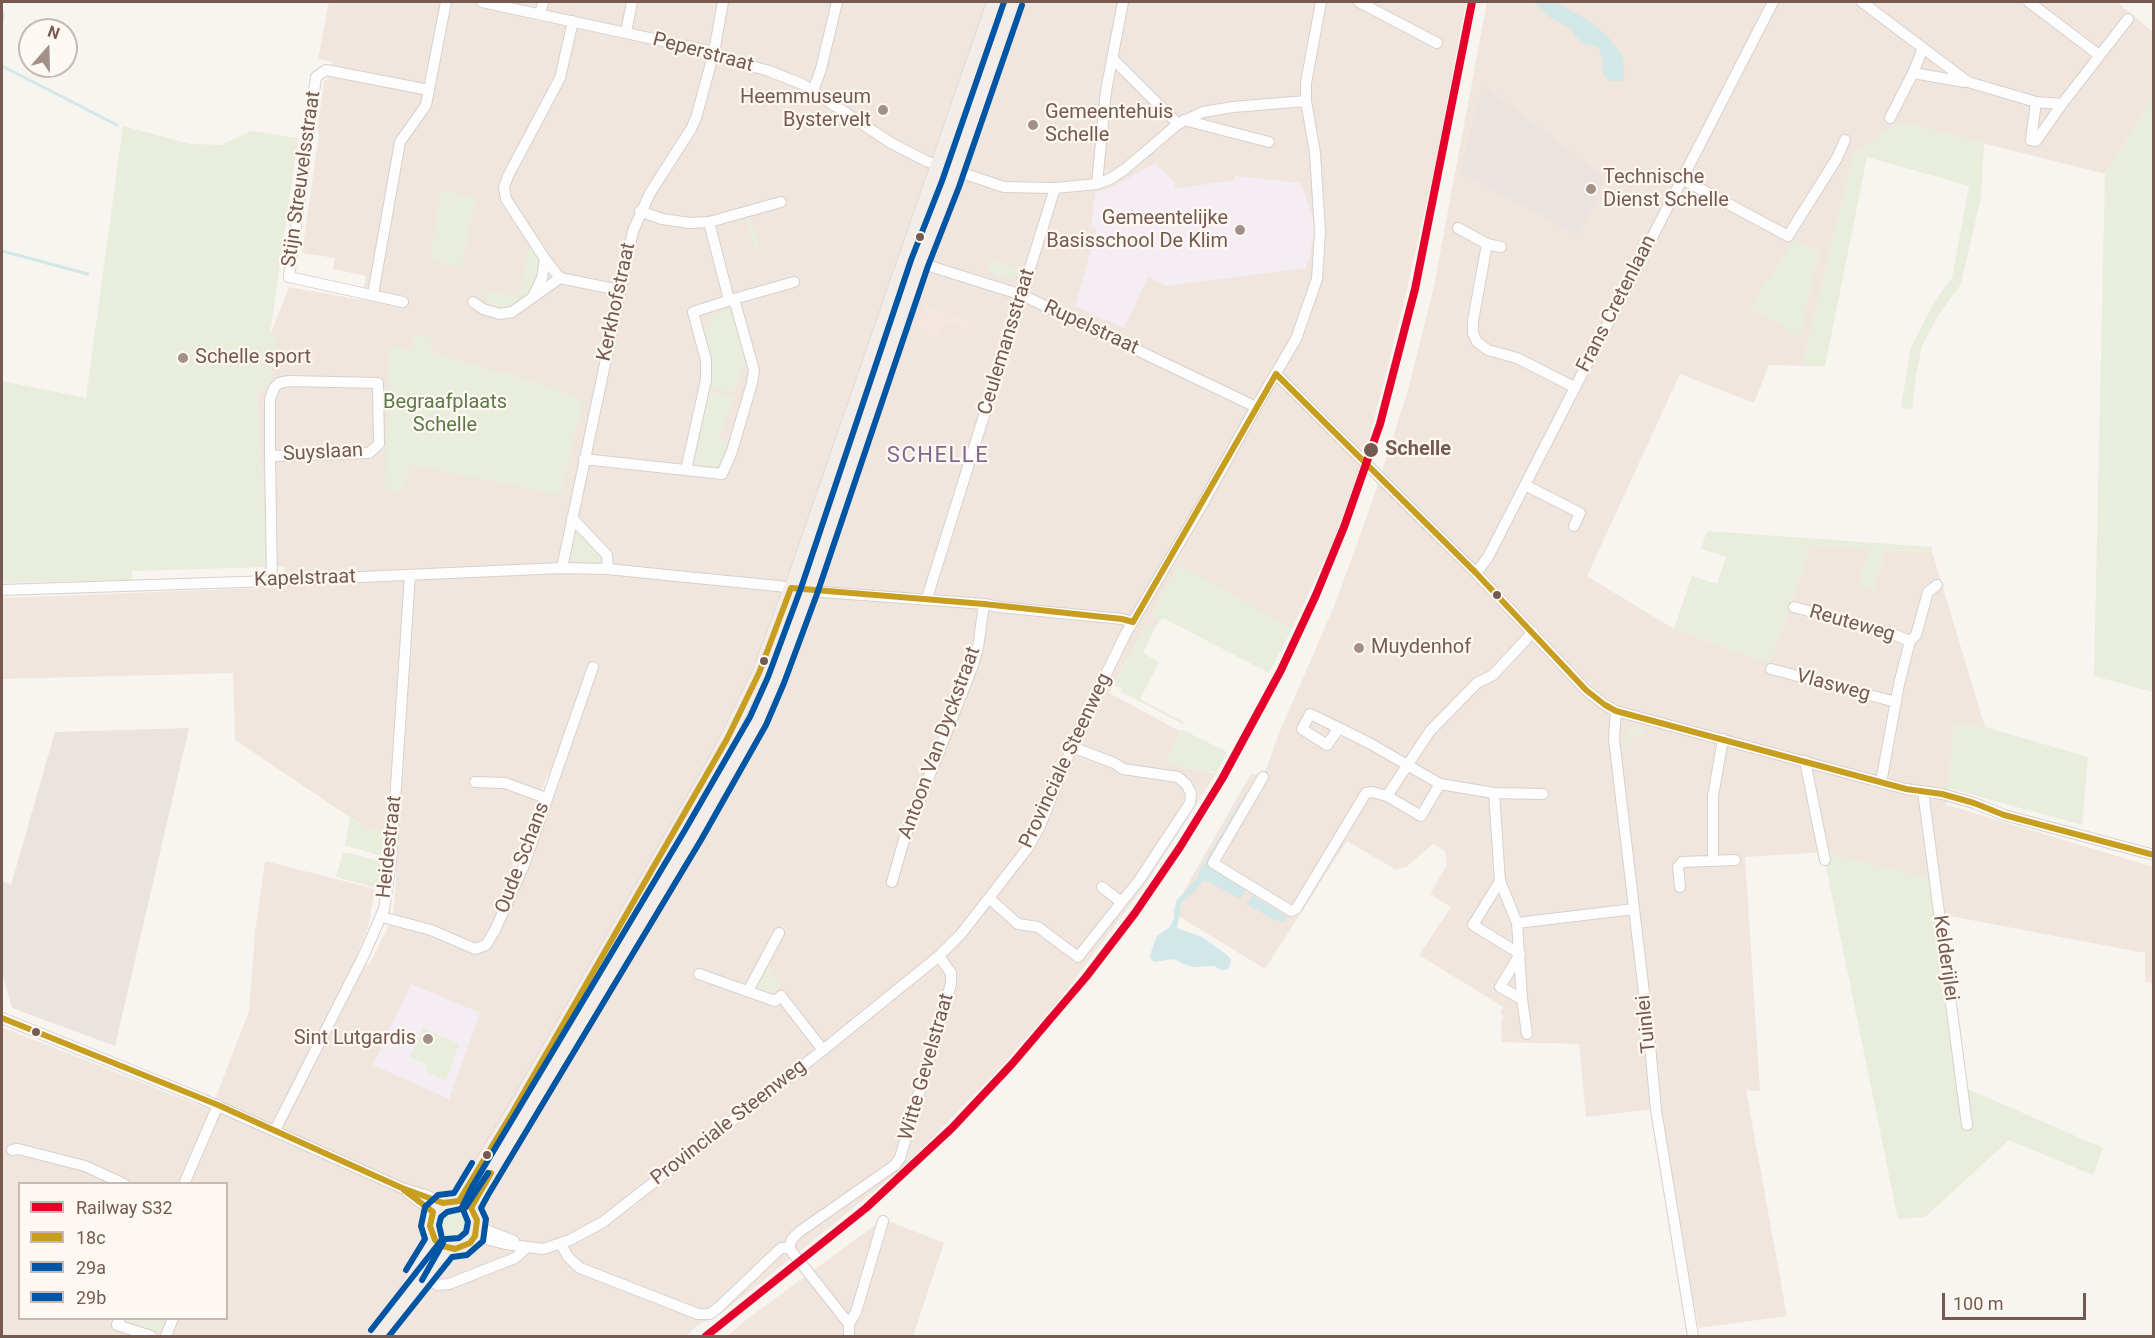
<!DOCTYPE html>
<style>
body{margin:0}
#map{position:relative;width:2155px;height:1338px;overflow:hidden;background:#f8f4f0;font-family:Roboto,sans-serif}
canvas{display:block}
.frame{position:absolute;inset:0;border:3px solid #755a51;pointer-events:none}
.legend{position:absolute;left:18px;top:1182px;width:210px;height:138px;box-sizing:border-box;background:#fef8f3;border:2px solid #c7b9b2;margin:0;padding:8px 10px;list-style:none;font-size:18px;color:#755a51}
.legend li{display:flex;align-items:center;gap:12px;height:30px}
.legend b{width:30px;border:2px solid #c7b9b2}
.north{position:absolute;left:18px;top:18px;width:60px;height:60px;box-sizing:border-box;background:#fef8f3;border:2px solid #c7b9b2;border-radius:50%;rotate:20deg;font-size:16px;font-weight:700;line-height:24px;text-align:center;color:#755a51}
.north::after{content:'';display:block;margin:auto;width:21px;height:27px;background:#a39089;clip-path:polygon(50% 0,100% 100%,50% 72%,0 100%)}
.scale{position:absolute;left:1942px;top:1293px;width:144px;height:27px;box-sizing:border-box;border:3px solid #755a51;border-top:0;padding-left:8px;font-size:18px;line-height:21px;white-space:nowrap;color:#755a51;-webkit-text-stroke:4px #fef8f3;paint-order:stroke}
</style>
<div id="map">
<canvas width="2155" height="1338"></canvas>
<div class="frame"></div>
<ul class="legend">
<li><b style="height:8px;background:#e4002b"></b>Railway S32</li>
<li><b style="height:8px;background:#c89e20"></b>18c</li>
<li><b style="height:8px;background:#0056a4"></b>29a</li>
<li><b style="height:8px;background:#0056a4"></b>29b</li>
</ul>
<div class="north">N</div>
<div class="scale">100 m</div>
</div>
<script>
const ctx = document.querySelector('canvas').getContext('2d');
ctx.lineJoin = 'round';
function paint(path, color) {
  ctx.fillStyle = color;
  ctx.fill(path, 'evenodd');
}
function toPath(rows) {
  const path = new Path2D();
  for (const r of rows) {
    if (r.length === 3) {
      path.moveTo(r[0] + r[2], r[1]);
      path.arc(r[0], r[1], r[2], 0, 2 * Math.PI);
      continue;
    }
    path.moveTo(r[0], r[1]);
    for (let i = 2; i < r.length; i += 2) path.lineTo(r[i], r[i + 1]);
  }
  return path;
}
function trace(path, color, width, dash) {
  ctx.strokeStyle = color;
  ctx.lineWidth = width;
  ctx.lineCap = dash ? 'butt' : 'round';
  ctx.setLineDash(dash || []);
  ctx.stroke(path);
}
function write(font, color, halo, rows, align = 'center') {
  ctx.font = font + ' Roboto,sans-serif';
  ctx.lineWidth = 4.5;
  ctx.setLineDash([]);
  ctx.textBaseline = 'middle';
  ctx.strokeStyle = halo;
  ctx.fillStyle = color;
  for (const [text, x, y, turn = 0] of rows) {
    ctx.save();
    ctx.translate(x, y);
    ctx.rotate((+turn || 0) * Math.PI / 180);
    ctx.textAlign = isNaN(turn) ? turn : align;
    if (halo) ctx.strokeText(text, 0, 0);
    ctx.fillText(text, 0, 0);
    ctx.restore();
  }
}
paint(toPath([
 [329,2,1466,2,1436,161,1403,306,1366,451,1336,535,1292,629,1179,565,1151,615,1160,620,1158,624,1155,628,1146,625,1109,693,1180,731,1166,760,1212,773,1217,772,1146,884,1056,1004,1001,1067,904,1167,762,1282,712,1320,701,1323,685,1336,2,1336,2,1027,211,1110,249,1011,255,933,265,861,375,889,368,928,355,960,369,965,393,917,399,840,375,834,235,740,233,673,2,679,2,598,287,587,284,566,267,567,257,392,277,335,270,335,289,287,362,300,366,276,333,269,335,258,302,253,319,133,317,132,324,81,329,78,332,62,318,59],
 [548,774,561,778,527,869,512,866],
 [20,1184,226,1184,226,1318,20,1318],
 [1487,2,2117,2,2153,32,2153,97,2105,174,1899,122,1854,153,1802,366,1769,365,1754,403,1680,374,1587,576,1674,629,1770,663,1811,545,1870,548,1859,585,1875,589,1885,550,1932,552,1985,727,1954,726,1947,805,2153,867,2153,984,2145,981,2145,953,1939,914,1828,852,1745,857,1760,1091,1746,1090,1787,1316,1699,1328,1677,1222,1661,1108,1586,1117,1579,1044,1502,1042,1501,1022,1504,1017,1500,1013,1503,1007,1419,955,1451,907,1430,894,1447,865,1445,851,1433,844,1406,867,1396,870,1347,841,1265,969,1172,912,1251,774,1264,774,1280,731,1335,604,1372,502,1408,390,1433,291],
 [883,1219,944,1243,913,1336,728,1336,746,1320]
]), '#f0e6de');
paint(toPath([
 [926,306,969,320,966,329,944,322,939,339,914,331]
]), '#f4e7e2');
paint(toPath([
 [1483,85,1606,179,1578,235,1460,172],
 [189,728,115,1046,12,1008,2,972,2,881,11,885,55,732]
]), '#eae3df');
paint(toPath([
 [1155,163,1175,183,1174,189,1234,180,1235,176,1301,183,1314,221,1315,238,1311,243,1310,257,1306,268,1166,286,1148,277,1124,328,1075,306,1097,229,1091,226,1095,193,1111,188],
 [411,984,480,1013,449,1099,373,1065]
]), '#f4eef4');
paint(toPath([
 [2153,97,2153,692,2094,676,2105,174],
 [1899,122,1984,143,1981,197,1961,284,1939,314,1922,346,1916,374,1912,409,1901,408,1911,347,1936,299,1952,278,1969,186,1867,157,1825,366,1802,366,1854,153],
 [123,126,190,144,221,145,251,131,298,138,270,334,278,335,270,388,257,393,267,567,132,571,132,580,2,583,2,381,86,398],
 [442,190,476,198,461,267,429,260],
 [748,217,750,218,761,251,756,252,746,218],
 [1794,240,1820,252,1800,337,1750,308],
 [530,246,532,246,537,257,538,273,527,296,519,295],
 [991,260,1019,269,1017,276,1011,279,988,271],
 [477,289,524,298,507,308,502,308,491,304],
 [731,309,746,360,734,393,708,387,712,369,703,326,708,324,711,315],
 [415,333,434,339,430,351,502,374,507,372,583,400,561,495,411,465,404,490,385,490,389,348,411,349],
 [706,391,735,397,719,439,727,442,720,464,713,469,694,465,691,463],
 [578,531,602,557,599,562,575,563,569,557,573,535],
 [1707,531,1932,547,1932,552,1885,550,1875,590,1859,586,1869,549,1811,545,1770,663,1674,629,1692,576,1717,584,1726,557,1701,549],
 [1179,564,1292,629,1269,673,1163,618,1160,620,1151,616],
 [1146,624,1155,628,1143,653,1159,662,1140,699,1184,722,1183,724,1121,692,1122,689,1114,685],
 [1633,725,1644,729,1645,731,1638,737,1635,734,1629,739,1632,743,1625,748,1623,747,1625,737],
 [1954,725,1985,727,2088,757,2082,825,1948,788],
 [1181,729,1227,752,1217,772,1184,769,1166,760],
 [350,818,366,828,384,830,382,854,378,855,345,845],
 [1823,852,1935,880,1963,1087,2103,1148,2093,1175,2009,1140,1925,1217,1898,1219],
 [343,853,349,853,382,862,380,889,336,877],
 [767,966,782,986,771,993,754,987],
 [423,1028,459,1044,446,1081,425,1071,428,1065,410,1057],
 [454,1225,17],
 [127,1319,169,1319,166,1327,156,1332,129,1321]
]), '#e8eddc');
paint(toPath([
 [1534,2,1557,2,1592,23,1608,37,1624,58,1622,60,1625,73,1622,81,1610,81,1605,76,1602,72,1603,61,1599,49,1594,46,1581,43,1570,28,1548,16],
 [1202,865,1207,865,1246,890,1240,899,1207,881,1203,881,1195,891,1181,903,1177,928,1202,937,1227,955,1231,959,1230,966,1227,970,1222,970,1214,966,1194,967,1186,965,1174,959,1154,962,1150,958,1151,952,1157,936,1170,927,1174,919,1176,901,1198,877],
 [1252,895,1287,917,1284,922,1274,920,1247,904]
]), '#d2e7e7');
trace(toPath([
 [2,11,3,14,2,23],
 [2,66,117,125],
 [2,251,88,274],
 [1205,865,1246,795]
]), '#d2e7e7', 3);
const minor = toPath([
 [482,2,714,52,727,59,769,71,802,84,891,143,926,161,1004,187,1055,188,1097,184,1110,179,1125,169,1178,124,1203,112,1233,107,1306,101],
 [1359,2,1437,43],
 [1862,2,1968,82,2036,102],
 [2029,2,2099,55],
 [540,14,543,2],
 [573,21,560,78,508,176,504,187,506,199,545,259,560,278,619,290],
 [626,32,632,2],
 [1113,59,1178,124],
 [1913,73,1965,82],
 [813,91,821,69,837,2],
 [2062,104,2036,102,2031,140,2036,141,2062,104,2128,19],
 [1890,118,1913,73,1923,48],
 [1184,120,1269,142],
 [1682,179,1788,236,1837,158,1845,140],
 [1097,184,1106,91,1123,2],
 [640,211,662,219,690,223,709,222,781,202],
 [709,222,729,300],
 [1458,228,1487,244,1473,321,1473,333,1477,342,1488,350,1517,358,1574,387],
 [1487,244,1501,247],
 [920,263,1022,295,1256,407],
 [373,294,400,142,426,105,446,2],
 [534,295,542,278,545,259],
 [734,299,794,282],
 [403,302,289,277,316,77,326,70,429,90],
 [473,302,483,309,500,314,512,312,560,278],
 [1276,374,1476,573,1586,690,1605,705,1616,711,1906,789,1942,794,1974,803,2004,815,2154,855],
 [270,456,270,399,274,388,279,383,289,381,378,383,379,444,369,453,270,456,272,581],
 [584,459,722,474,732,451,752,383,754,370,734,299,693,312,706,360,706,380,686,470],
 [1525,485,1580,513,1574,526],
 [572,518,607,555,608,569],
 [562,568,633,231,650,193,691,129,696,118,714,52,723,2],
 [1476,573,1488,557,1773,2],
 [2,590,272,581,562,568,608,569,676,576,778,586,809,591,984,604,999,607,1122,619,1133,622],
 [927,598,1055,188],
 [1794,607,1895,635,1910,641],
 [1771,669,1896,702],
 [1616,711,1614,739,1649,1035,1656,1110,1693,1336],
 [1339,728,1327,745,1302,729,1310,714,1339,728,1371,744,1440,784,1494,793,1543,794],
 [1805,761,1825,860],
 [1263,777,1213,863,1291,911,1296,909,1366,793,1372,792,1387,796,1421,816,1440,784],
 [475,782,505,783,546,798],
 [1881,783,1899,684,1910,641,1916,635,1928,592,1937,585],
 [1923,791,1967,1125],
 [1494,793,1500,881,1517,923,1522,999,1527,1034],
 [1387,796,1430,731,1477,683,1493,675,1533,632],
 [1713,860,1713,796,1723,739],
 [1500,881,1473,925,1520,954,1500,987,1522,999],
 [892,882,904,840,972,668,978,648,984,604],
 [1102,887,1121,902],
 [1680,887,1678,867,1682,862,1735,860],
 [989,898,1018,924,1038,927,1078,957,1140,879,1190,803,1191,793,1186,784,1178,777,1123,769,1114,763,1072,747],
 [382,917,431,930,475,949,486,945,495,930,524,865,593,667],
 [1517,923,1634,909],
 [699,974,775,1001,781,996,823,1050],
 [748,991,779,933],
 [2,1018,200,1098,402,1188,428,1196,443,1203],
 [275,1130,364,955,384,909,391,862,410,575],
 [12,1150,18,1149,85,1166,124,1184],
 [184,1184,218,1105],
 [407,1192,433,1212],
 [478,1227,514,1241],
 [475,1236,505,1244,543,1249,570,1240,603,1222,823,1050,939,956,961,934,1027,849,1039,828,1078,732,1125,635,1203,503,1256,407,1296,339,1317,279,1320,232,1315,153,1306,101,1306,83,1321,2],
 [561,1244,568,1257,580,1268,698,1314,710,1314,719,1307,781,1248,789,1248],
 [789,1248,792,1239,799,1232,895,1165,900,1158,951,984,951,973,939,956],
 [789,1248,849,1324],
 [423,1278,438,1285,449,1284,515,1258,526,1248],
 [120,1318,117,1325,151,1336],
 [166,1336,173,1318],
 [849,1336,849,1324,856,1312,883,1221]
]);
const major = toPath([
 [459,1201,511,1115,705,779,728,737,759,673,797,572,994,2],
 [454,1225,24],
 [471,1208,528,1111,693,835,758,721,776,680,809,591,920,263,950,184,1013,2],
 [406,1290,435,1240],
 [378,1336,447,1248]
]);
trace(minor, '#d7d0cc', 12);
trace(major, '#d9d0cd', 15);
trace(minor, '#fefdfd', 10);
trace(major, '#f2ede8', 14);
trace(toPath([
 [1276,374,1476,573,1586,690,1605,705,1616,711,1906,789,1942,794,1974,803,2004,815,2154,855],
 [1133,622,1276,374],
 [2,1018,218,1105,402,1188,443,1203,459,1201,511,1115,727,739,759,673,791,588,984,604,1122,619,1133,622],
 [404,1190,433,1212,430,1226,435,1240,443,1246,455,1249,470,1243,475,1236,477,1220,471,1208,491,1173]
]), '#c89e20', 6);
trace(toPath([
 [422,1280,443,1243,439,1225,441,1217,447,1212,465,1208,488,1173],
 [389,1336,452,1257,467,1255,483,1241,486,1219,481,1208,488,1195,701,840,766,725,784,683,817,594,928,266,959,187,1022,5]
]), '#0056a4', 6);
trace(toPath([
 [406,1270,425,1239,421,1226,425,1207,438,1195,454,1193,472,1163],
 [371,1330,440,1242,446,1239,459,1238,466,1232,468,1222,462,1207,472,1187,685,830,750,717,768,677,801,588,911,260,942,181,1004,2]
]), '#0056a4', 6);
trace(toPath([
 [706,1336,866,1208,952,1128,1012,1064,1086,977,1135,913,1180,847,1222,779,1281,670,1316,595,1344,527,1380,424,1415,289,1472,2]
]), '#e4002b', 8);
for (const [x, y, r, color] of [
 [883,110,6,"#a39089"],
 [1033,125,6,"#a39089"],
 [1591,189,6,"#a39089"],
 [1240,230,6,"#a39089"],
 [920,237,5,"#755a51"],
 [183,358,6,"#a39089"],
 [1371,450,8,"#755a51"],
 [1497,595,5,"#755a51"],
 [1359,648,6,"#a39089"],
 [764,661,5,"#755a51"],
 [36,1032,5,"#755a51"],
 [428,1039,6,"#a39089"],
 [487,1155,5,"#755a51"]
]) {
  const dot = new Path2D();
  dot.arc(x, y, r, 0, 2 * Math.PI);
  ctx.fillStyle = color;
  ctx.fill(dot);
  trace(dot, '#fef8f3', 2);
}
write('20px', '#755a51', '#fef8f3', [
 ["Peperstraat",703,53,15],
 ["Stijn Streuvelsstraat",302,179,-82],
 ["Kerkhofstraat",617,302,-78],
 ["Frans Cretenlaan",1617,304,-63],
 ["Rupelstraat",1091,328,25],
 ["Ceulemansstraat",1007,342,-73],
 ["Suyslaan",323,453,-3],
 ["Kapelstraat",305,579,-2],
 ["Reuteweg",1852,624,16],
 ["Vlasweg",1833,686,15],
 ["Antoon Van Dyckstraat",940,743,-70],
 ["Provinciale Steenweg",1066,761,-65],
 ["Heidestraat",390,847,-84],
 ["Oude Schans",523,858,-69],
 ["Kelderijlei",1945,958,82],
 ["Tuinlei",1647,1024,-96],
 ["Witte Gevelstraat",927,1067,-74],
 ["Provinciale Steenweg",729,1123,-38]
]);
write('20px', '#755a51', '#fef8f3', [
 ["Heemmuseum",871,98,"right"],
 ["Bystervelt",871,121,"right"],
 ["Gemeentehuis",1045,113],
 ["Schelle",1045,136],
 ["Technische",1603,178],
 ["Dienst Schelle",1603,201],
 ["Gemeentelijke",1228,219,"right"],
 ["Basisschool De Klim",1228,242,"right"],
 ["Schelle sport",195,358],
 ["Muydenhof",1371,648],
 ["Sint Lutgardis",416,1039,"right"]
], 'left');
write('20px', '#5d794a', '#fef8f3', [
 ["Begraafplaats",445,403],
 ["Schelle",445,426]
]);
write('bold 20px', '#755a51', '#fef8f3', [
 ["Schelle",1385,450]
], 'left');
ctx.letterSpacing = '1.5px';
write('22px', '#7f698f', '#fef8f3', [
 ["SCHELLE",938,456]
]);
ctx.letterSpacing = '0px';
</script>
